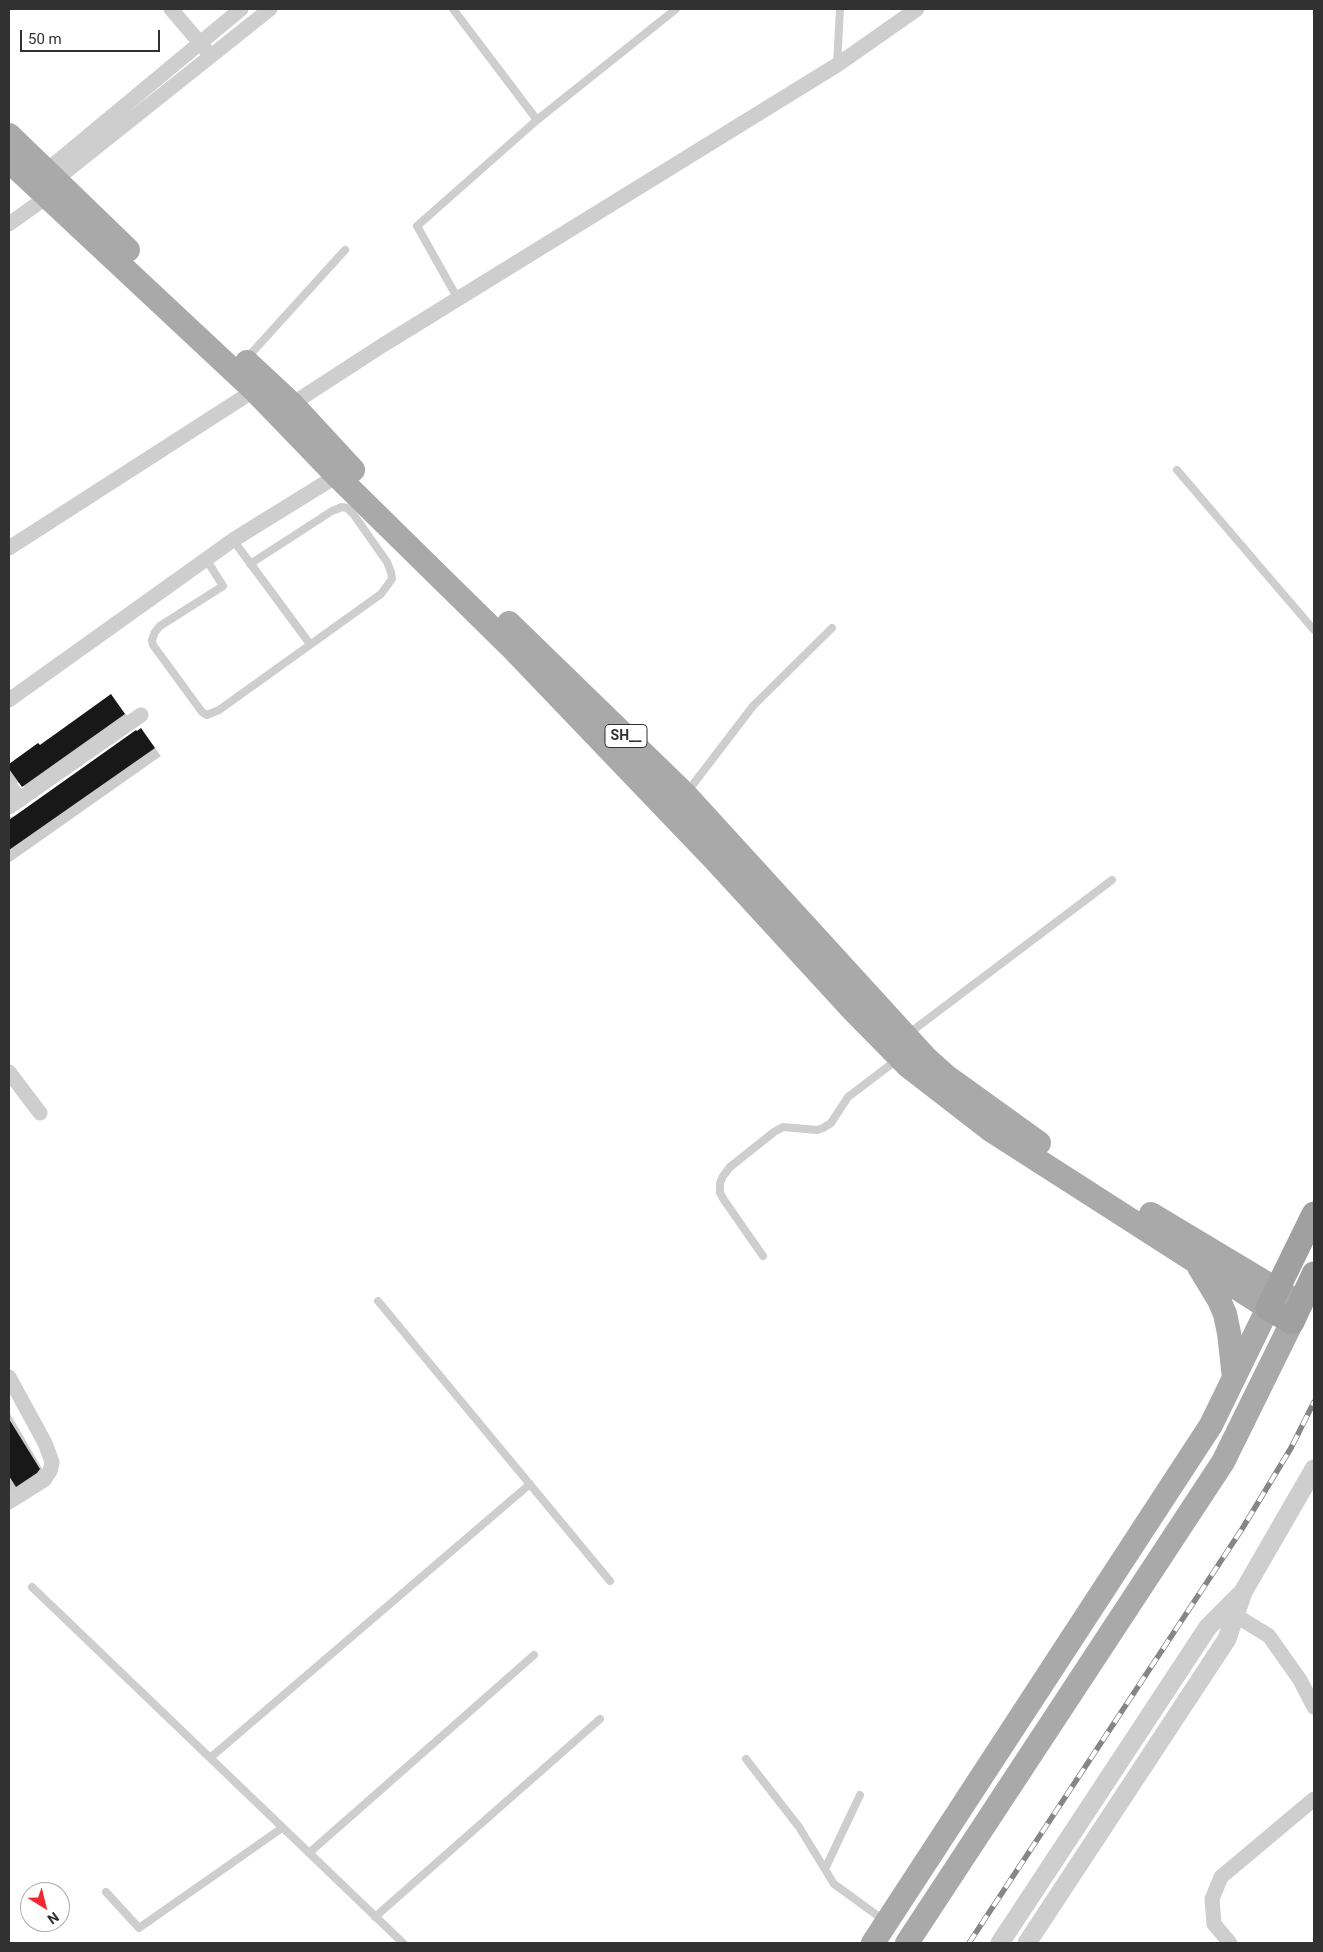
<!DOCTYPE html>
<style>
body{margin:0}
#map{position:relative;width:1323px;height:1952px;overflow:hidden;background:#fff;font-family:Roboto,sans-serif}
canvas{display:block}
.frame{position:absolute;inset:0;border:10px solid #313131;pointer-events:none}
.north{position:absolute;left:20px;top:1882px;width:50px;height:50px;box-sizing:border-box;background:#fff;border:1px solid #adadad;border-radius:50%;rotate:144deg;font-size:14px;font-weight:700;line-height:20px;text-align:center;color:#313131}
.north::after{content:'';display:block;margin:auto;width:18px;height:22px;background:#f32931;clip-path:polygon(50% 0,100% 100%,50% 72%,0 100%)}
.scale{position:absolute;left:20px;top:30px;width:140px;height:22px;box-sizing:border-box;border:2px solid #313131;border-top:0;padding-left:6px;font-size:15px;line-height:18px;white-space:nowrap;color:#313131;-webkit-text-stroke:4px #fff;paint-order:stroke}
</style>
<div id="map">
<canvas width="1323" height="1952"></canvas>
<div class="frame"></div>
<div class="north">N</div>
<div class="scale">50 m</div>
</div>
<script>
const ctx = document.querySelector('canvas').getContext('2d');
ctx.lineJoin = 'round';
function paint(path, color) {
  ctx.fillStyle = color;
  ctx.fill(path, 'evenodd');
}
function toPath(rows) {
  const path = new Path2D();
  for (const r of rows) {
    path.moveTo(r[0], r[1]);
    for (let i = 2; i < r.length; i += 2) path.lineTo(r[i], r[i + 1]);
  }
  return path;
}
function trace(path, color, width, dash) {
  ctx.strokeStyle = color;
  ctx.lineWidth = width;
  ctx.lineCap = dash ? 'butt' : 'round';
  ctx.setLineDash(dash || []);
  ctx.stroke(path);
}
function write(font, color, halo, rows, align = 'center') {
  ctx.font = font + ' Roboto,sans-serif';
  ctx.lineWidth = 5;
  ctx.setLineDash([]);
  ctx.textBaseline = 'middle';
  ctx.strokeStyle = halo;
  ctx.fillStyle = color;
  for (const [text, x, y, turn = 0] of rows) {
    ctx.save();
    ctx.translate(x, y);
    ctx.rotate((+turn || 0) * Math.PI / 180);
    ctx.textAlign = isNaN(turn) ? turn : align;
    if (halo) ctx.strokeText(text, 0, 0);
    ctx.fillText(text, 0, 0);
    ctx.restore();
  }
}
paint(toPath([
 [111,696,132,722,30,793,21,783,16,783,9,789,9,766],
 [141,730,161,756,9,863,9,817,15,816],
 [9,1412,47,1477,9,1502]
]), '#0003');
paint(toPath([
 [111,694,125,714,22,787,9,769,9,764,38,743,40,745],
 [141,728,155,748,9,850,9,820,136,730,137,731],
 [9,1419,40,1469,37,1473,16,1487,9,1476]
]), '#181818');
trace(toPath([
 [453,9,537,120],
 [837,65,840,9],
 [458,299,417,226,537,120,676,9],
 [247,358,345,250],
 [1177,470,1314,630],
 [233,540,310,644],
 [206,559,223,586,160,626,155,632,152,640,153,645,202,712,207,715,219,710,381,594,392,579,391,572,387,562,354,515,347,508,342,507,332,511,250,564],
 [688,791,753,706,832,628],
 [908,1034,1112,880],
 [763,1256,724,1200,720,1193,720,1183,723,1176,730,1167,774,1132,783,1127,817,1130,823,1128,831,1123,848,1097,898,1059],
 [378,1301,610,1581],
 [32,1587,403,1943],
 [210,1758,530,1484],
 [746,1759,799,1827,834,1884,885,1921],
 [309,1853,534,1655],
 [825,1869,860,1795],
 [106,1892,139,1928,282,1828],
 [375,1917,600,1719]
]), '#cecece', 8);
trace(toPath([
 [171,9,206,50],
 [40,176,241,9],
 [49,185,270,9],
 [9,224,54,192],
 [292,404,383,345,837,65,917,9],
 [9,548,261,386],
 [9,700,233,540,343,472],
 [9,785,20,800],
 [9,807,141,715],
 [9,1072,40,1113],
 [9,1377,45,1443,52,1462,50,1471,44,1480,9,1502],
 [1235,1615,1269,1636,1300,1680,1314,1707],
 [1230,1943,1214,1924,1212,1899,1221,1877,1314,1799]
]), '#cecece', 15);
trace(toPath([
 [1000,1943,1208,1627,1240,1595],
 [1027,1943,1227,1639,1243,1592,1314,1469]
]), '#cecece', 19);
trace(toPath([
 [9,135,128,250],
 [9,161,254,390,337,476,513,649,716,861,850,1007,908,1066,992,1131,1268,1308,1211,1425,873,1943],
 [247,362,292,404,353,470],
 [509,623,685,794,927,1059,946,1076,1039,1143],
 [1151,1214,1301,1304],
 [1199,1267,1219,1300,1225,1314,1229,1333,1234,1378],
 [907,1943,1223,1462,1292,1322]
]), '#a9a9a9', 24);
trace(toPath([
 [1314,1214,1268,1308,1292,1322,1314,1274]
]), '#a0a0a0', 25);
const rail = toPath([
 [969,1943,1242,1529,1291,1448,1314,1402]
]);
trace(rail, '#868686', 5.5);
trace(rail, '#fff', 4, [11]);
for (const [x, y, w] of [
 [626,736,42]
]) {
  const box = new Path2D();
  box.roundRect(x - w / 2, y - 11.5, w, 23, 4);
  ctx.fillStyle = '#fff';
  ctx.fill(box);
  trace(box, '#313131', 1);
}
write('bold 14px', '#313131', null, [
 ["SH__",626,736]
]);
</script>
